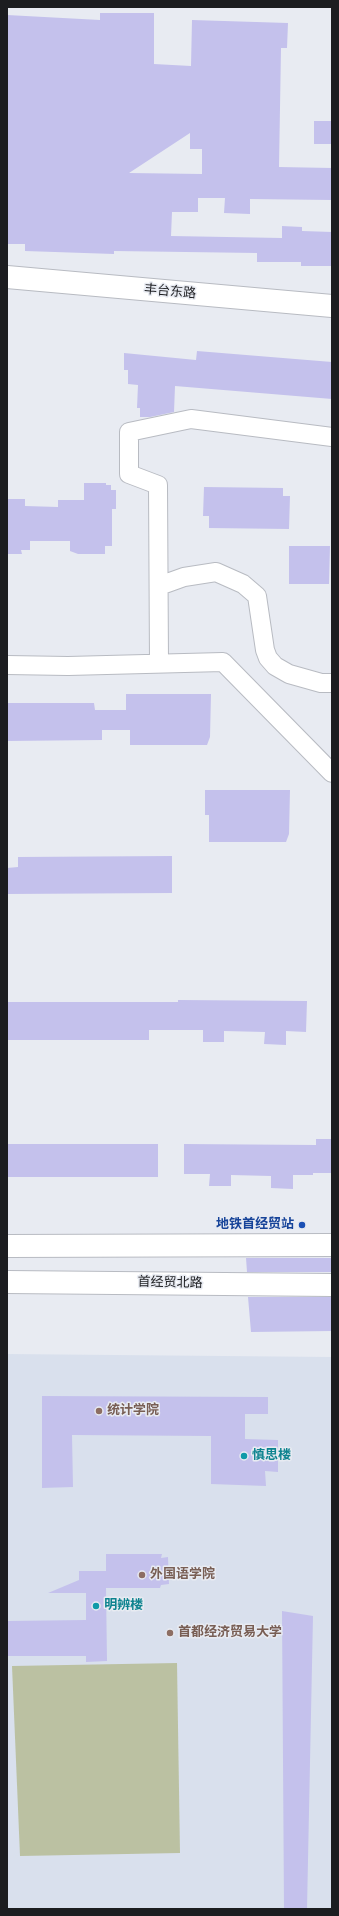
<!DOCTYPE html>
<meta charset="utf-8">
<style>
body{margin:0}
#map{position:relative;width:339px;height:1916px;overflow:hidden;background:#e8ebf2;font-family:"DejaVu Sans",sans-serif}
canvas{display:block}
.frame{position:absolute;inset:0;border:8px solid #1c1d20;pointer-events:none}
</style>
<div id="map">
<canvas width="339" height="1916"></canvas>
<div class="frame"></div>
</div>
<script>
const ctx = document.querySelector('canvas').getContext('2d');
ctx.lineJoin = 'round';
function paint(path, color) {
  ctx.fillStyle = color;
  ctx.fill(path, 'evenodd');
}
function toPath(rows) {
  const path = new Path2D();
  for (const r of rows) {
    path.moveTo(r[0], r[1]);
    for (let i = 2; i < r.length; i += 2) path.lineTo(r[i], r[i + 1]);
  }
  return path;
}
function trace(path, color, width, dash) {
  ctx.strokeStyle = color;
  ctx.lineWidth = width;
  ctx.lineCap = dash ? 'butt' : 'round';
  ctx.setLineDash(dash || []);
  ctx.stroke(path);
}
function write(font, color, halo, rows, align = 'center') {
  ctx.font = font + ' "DejaVu Sans","Noto Sans SC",sans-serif';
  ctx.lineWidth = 3;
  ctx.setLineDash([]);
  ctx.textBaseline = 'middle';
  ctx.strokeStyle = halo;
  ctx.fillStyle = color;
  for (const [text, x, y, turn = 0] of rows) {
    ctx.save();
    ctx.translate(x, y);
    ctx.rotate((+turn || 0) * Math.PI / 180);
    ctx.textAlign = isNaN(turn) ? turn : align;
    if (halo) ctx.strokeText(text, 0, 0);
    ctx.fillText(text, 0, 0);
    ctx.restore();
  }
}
paint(toPath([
 [7,1354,332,1357,332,1909,7,1909]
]), '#d9e0ed');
paint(toPath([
 [177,1663,180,1853,20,1856,12,1666]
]), '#bbc1a2');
paint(toPath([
 [100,13,154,13,154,64,191,66,192,20,288,23,287,48,281,48,279,167,332,168,332,200,250,199,250,214,224,213,225,198,198,198,198,212,172,212,171,236,282,238,282,226,302,227,302,231,332,232,332,266,301,266,301,262,257,262,257,253,114,251,114,254,25,251,25,244,7,244,7,15,100,20],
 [190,133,190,149,202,149,202,174,129,173],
 [314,121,332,121,332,144,314,144],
 [197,351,332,362,332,399,175,386,174,412,150,417,140,417,140,408,137,408,138,385,128,384,128,370,124,370,124,353,196,360],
 [84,483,106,483,106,485,111,485,111,490,116,490,116,509,112,509,112,546,105,546,105,554,78,554,70,551,70,541,30,541,30,550,21,550,22,554,7,554,7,499,25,499,25,506,58,507,58,500,84,500],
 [204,487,283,488,283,496,290,496,289,529,209,528,209,516,203,516],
 [289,546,330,546,329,584,289,584],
 [126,694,211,694,210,737,207,745,130,745,130,730,102,730,102,740,7,741,7,703,94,703,95,710,126,710],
 [205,790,290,790,289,834,286,842,209,842,209,815,205,815],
 [172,856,172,893,7,894,7,868,18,867,18,857],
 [178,1000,307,1001,306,1032,286,1031,286,1045,264,1044,265,1032,224,1031,224,1042,203,1042,203,1030,149,1030,149,1040,7,1040,7,1002,178,1002],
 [316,1139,332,1139,332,1173,313,1173,313,1175,293,1175,293,1189,271,1188,271,1176,231,1175,231,1186,209,1186,210,1174,184,1174,184,1144,316,1145],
 [7,1144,158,1144,158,1177,7,1177],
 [246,1258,332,1258,332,1272,247,1272],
 [248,1297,332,1297,332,1331,251,1332],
 [42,1396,268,1397,268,1414,245,1414,245,1439,278,1440,278,1472,265,1471,266,1486,211,1484,211,1436,72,1435,73,1487,42,1488],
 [106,1554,162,1554,161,1558,168,1557,169,1584,161,1585,160,1588,106,1588,107,1661,86,1662,86,1656,7,1656,7,1621,86,1620,86,1593,48,1593,79,1580,79,1571,106,1571],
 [282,1611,313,1616,307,1909,284,1909]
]), '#c4c1ec');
const minor = toPath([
 [159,586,184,577,216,572,243,584,257,596,265,650,268,658,275,666,289,674,321,683,332,683],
 [159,663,158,485,129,474,129,432,191,419,332,437],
 [7,665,68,666,223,662,332,773]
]);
const tertiary = toPath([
 [7,277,332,306],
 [7,1246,332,1245],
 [7,1282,332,1285]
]);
trace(minor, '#b8bbc2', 20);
trace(tertiary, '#b8bbc2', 24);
trace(minor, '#fff', 18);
trace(tertiary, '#fff', 22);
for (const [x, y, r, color] of [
 [302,1225,4,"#1a4fb4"],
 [99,1411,4,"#8d6e63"],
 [244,1456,4,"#0f9aa8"],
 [142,1575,4,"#8d6e63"],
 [96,1606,4,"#0f9aa8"],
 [170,1633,4,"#8d6e63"]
]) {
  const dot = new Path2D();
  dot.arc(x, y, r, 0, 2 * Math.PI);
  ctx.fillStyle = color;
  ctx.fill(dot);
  trace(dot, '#e8ebf2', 1.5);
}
write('13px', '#1c1d20', '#e8ebf2', [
 ["丰台东路",170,292,5],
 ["首经贸北路",170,1283,1]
]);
write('bold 13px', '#164399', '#e8ebf2', [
 ["地铁首经贸站",294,1225]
], 'right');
write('bold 13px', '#785e54', '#e8ebf2', [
 ["统计学院",107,1411],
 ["外国语学院",150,1575],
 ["首都经济贸易大学",178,1633]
], 'left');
write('bold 13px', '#0d838f', '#e8ebf2', [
 ["慎思楼",252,1456],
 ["明辨楼",104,1606]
], 'left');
</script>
